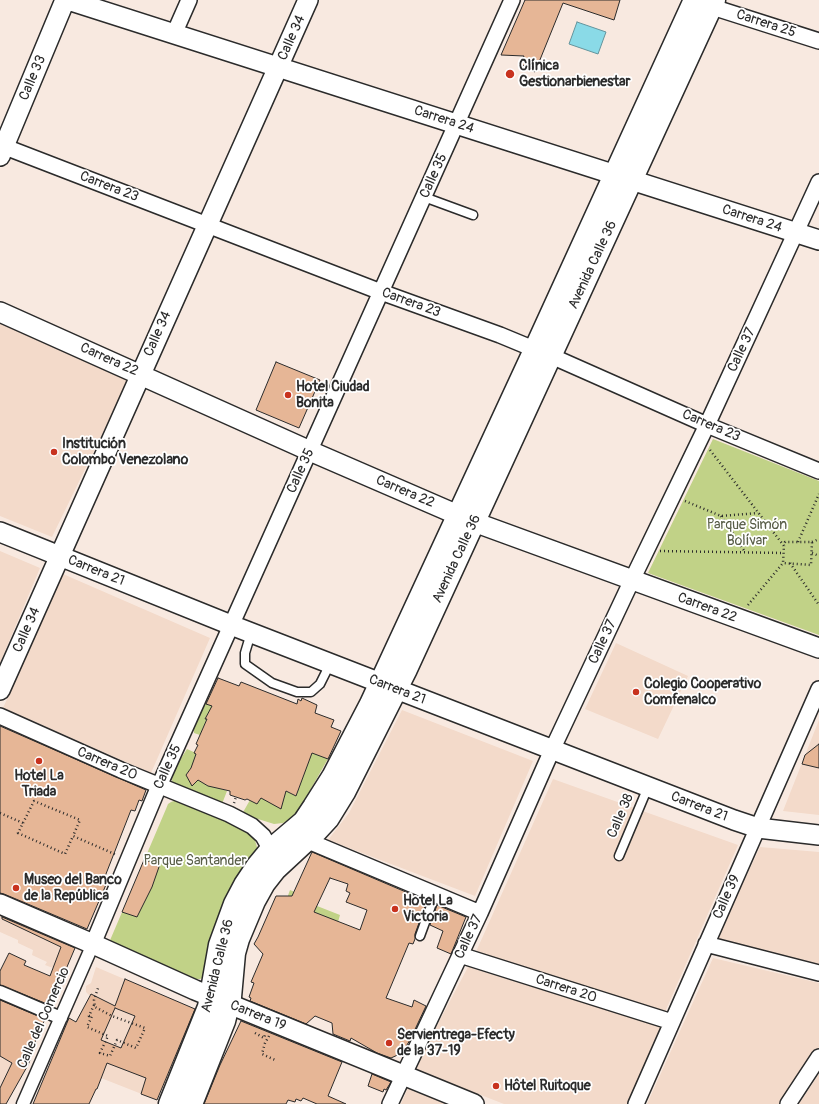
<!DOCTYPE html>
<meta charset="utf-8">
<style>
body{margin:0}
canvas{display:block;background:#f8e9e0}
</style>
<canvas width="819" height="1104"></canvas>
<script>
const ctx = document.querySelector('canvas').getContext('2d');
ctx.lineJoin = 'round';
function paint(path, color) {
  ctx.fillStyle = color;
  ctx.fill(path, 'evenodd');
}
function toPath(rows) {
  const path = new Path2D();
  for (const r of rows) {
    path.moveTo(r[0], r[1]);
    for (let i = 2; i < r.length; i += 2) path.lineTo(r[i], r[i + 1]);
  }
  return path;
}
function trace(path, color, width, dash) {
  ctx.strokeStyle = color;
  ctx.lineWidth = width;
  ctx.lineCap = dash ? 'butt' : 'round';
  ctx.setLineDash(dash || []);
  ctx.stroke(path);
}
function write(font, color, halo, rows, align = 'center') {
  ctx.font = font + ' Pangolin,sans-serif';
  ctx.lineWidth = 3.5;
  ctx.setLineDash([]);
  ctx.textBaseline = 'middle';
  ctx.strokeStyle = halo;
  ctx.fillStyle = color;
  for (const [text, x, y, turn = 0] of rows) {
    ctx.save();
    ctx.translate(x, y);
    ctx.rotate((+turn || 0) * Math.PI / 180);
    ctx.textAlign = isNaN(turn) ? turn : align;
    if (halo) ctx.strokeText(text, 0, 0);
    ctx.fillText(text, 0, 0);
    ctx.restore();
  }
}
paint(toPath([
 [0,321,130,377,52,537,0,516],
 [0,551,40,568,0,663],
 [63,574,210,638,151,773,3,708],
 [616,643,688,676,658,739,585,709],
 [402,710,533,761,475,896,328,840,349,813],
 [819,720,819,815,783,811,815,730],
 [553,779,738,845,665,1012,475,954],
 [760,847,819,852,819,965,717,939],
 [1,913,4,914,2,919,27,930,30,924,32,925,30,931,61,947,53,968,45,965,47,962,32,955,33,950,18,943,18,940,0,932,0,916],
 [713,958,819,983,819,1047,781,1104,647,1104],
 [96,967,197,1010,157,1100,101,1078,75,1036,62,1031,68,1018,80,1023,91,995,89,995,86,992,86,986,91,983],
 [468,967,661,1027,628,1104,504,1104,414,1069],
 [0,1056,12,1063,2,1104,0,1104],
 [819,1074,819,1104,799,1104],
 [410,1083,459,1104,401,1104]
]), '#f3daca');
paint(toPath([
 [713,439,819,481,819,635,648,573],
 [205,701,208,705,215,704,205,719,207,719,200,735,194,733,194,725],
 [187,749,209,759,191,768,186,775,193,782,192,786,198,780,208,786,217,777,222,789,227,791,222,804,175,789,172,781,173,771],
 [313,749,329,757,300,808,291,818,283,823,274,824,242,814,250,800,257,803,261,798,286,791,296,796],
 [177,800,249,831,254,837,259,854,205,977,200,979,195,979,108,945,166,809,168,804,171,802],
 [290,890,313,900,312,904,340,915,338,922,286,901]
]), '#c1d287');
const water = toPath([
 [577,22,606,32,598,54,569,44,577,22]
]);
paint(water, '#8adae7');
trace(water, '#64949c', 1);
const building = toPath([
 [525,0,620,0,614,20,563,3,535,72,521,64,524,56,501,55,525,0],
 [276,362,320,380,299,428,256,410,276,362],
 [218,678,239,686,241,682,297,704,298,699,301,701,302,698,317,705,315,713,334,720,331,727,341,731,328,759,312,753,296,796,286,791,281,809,261,798,257,804,247,799,245,800,230,795,230,791,208,786,198,780,192,786,186,775,191,768,196,754,194,753,198,745,196,744,207,719,205,719,212,706,206,704,218,678],
 [0,726,146,790,142,801,139,800,135,811,131,810,104,879,108,880,87,929,4,894,0,893,0,726],
 [819,744,819,768,802,764,805,755,819,744],
 [312,852,427,901,415,934,415,939,413,944,409,943,386,998,412,1007,414,1000,426,1006,410,1040,402,1053,391,1058,377,1053,351,1038,350,1041,333,1034,332,1023,315,1016,306,1024,250,1001,251,998,249,997,254,983,251,982,263,954,254,944,258,937,276,896,292,896,312,852],
 [330,878,348,884,346,891,350,893,346,902,367,910,360,930,314,912,330,878],
 [144,860,160,864,152,887,137,917,122,912,144,860],
 [437,905,466,917,451,954,437,948,443,931,430,925,437,905],
 [2,917,75,948,61,981,54,998,56,998,52,1006,0,985,0,971,9,953,26,961,24,965,50,976,61,947,2,919,2,917],
 [125,979,195,1009,157,1100,141,1094,146,1078,107,1063,97,1089,96,1089,89,1104,33,1104,69,1018,76,1022,91,994,115,1006,125,979],
 [115,1008,135,1016,121,1048,101,1040,115,1008],
 [0,1000,45,1019,35,1042,36,1043,28,1059,30,1060,28,1065,6,1104,0,1104,0,1088,12,1063,0,1056,0,1000],
 [241,1021,342,1062,328,1096,346,1104,317,1104,303,1098,301,1101,296,1099,295,1102,288,1100,286,1104,204,1104,220,1065,241,1021],
 [372,1074,391,1082,386,1090,384,1089,383,1092,368,1086,372,1074]
]);
paint(building, '#e6b696');
trace(building, '#2b2b2b', 1);
const service = toPath([
 [424,197,473,215],
 [251,633,245,653,245,664,272,683,297,692,311,692,320,684,326,672,327,663],
 [619,856,648,787],
 [420,936,435,895]
]);
const pedestrian = toPath([
 [0,992,61,1018],
 [23,1104,93,944]
]);
const minor = toPath([
 [703,4,819,41],
 [174,34,189,0],
 [0,145,381,292,500,335,558,359,707,425,819,471],
 [0,716,121,770,229,814,252,826,263,836,271,850],
 [306,840,480,913],
 [93,944,159,786,512,0],
 [706,944,819,973],
 [460,955,672,1022],
 [390,1104,480,913,552,750,632,580,707,425,819,182],
 [636,1104,819,689],
 [788,1104,819,1057]
]);
const tertiary = toPath([
 [68,0,819,240],
 [0,156,65,0],
 [0,312,310,451,474,522,819,648],
 [0,532,231,625,734,820,758,828,819,835],
 [0,690,308,0],
 [0,904,93,944,195,990,474,1104]
]);
const secondary = toPath([
 [170,1104,209,1007,220,945,235,904,245,885,257,867,271,850,304,822,314,807,333,777,371,704,535,350,695,0],
 [191,1104,224,1021,230,997,234,953,238,939,254,901,264,883,275,869,316,831,328,818,344,792,406,669,714,0]
]);
trace(service, '#2b2b2b', 11);
trace(pedestrian, '#2b2b2b', 15);
trace(minor, '#2b2b2b', 18);
trace(tertiary, '#2b2b2b', 22);
trace(secondary, '#2b2b2b', 25);
trace(toPath([
 [710,450,784,546,783,563,811,565,812,542,785,542,784,546],
 [685,501,721,516,758,513],
 [721,516,745,552],
 [798,542,819,494],
 [812,542,819,539],
 [660,551,784,553],
 [812,553,819,556],
 [790,563,819,605],
 [748,605,783,563],
 [234,803,236,797],
 [0,813,23,823,18,833,65,854,73,836,117,855],
 [23,823,34,801,80,820,73,836],
 [94,1005,89,1016,92,1016,87,1027,108,1036,100,1053,110,1056,117,1040,136,1048,145,1028,112,1016,95,1007,94,1000,98,988],
 [255,1033,264,1038,265,1035],
 [269,1036,265,1043,262,1054,275,1060]
]), '#2b2b2b', 2.5, [1, 3]);
trace(service, '#fff', 8);
trace(pedestrian, '#fff', 12);
trace(minor, '#fff', 15);
trace(tertiary, '#fff', 19);
trace(secondary, '#fff', 22);
for (const [x, y, r, color] of [
 [510,74,5,"#c8321e"],
 [288,395,4,"#c8321e"],
 [54,452,4,"#c8321e"],
 [636,692,4,"#c8321e"],
 [39,761,4,"#c8321e"],
 [16,888,4,"#c8321e"],
 [395,909,4,"#c8321e"],
 [389,1043,4,"#c8321e"],
 [496,1086,4,"#c8321e"]
]) {
  const dot = new Path2D();
  dot.arc(x, y, r, 0, 2 * Math.PI);
  ctx.fillStyle = color;
  ctx.fill(dot);
  trace(dot, '#fff', 1.5);
}
write('14px', '#2b2b2b', '#fff', [
 ["Carrera 25",766,24,18],
 ["Calle 34",292,38,-66],
 ["Calle 33",33,78,-67],
 ["Carrera 24",444,120,18],
 ["Calle 35",434,176,-66],
 ["Carrera 23",109,187,21],
 ["Carrera 24",752,219,18],
 ["Avenida Calle 36",593,265,-65],
 ["Carrera 23",411,303,20],
 ["Calle 34",158,334,-66],
 ["Calle 37",742,350,-65],
 ["Carrera 22",109,360,24],
 ["Carrera 23",711,426,23],
 ["Calle 35",301,471,-66],
 ["Carrera 22",405,492,23],
 ["Avenida Calle 36",457,559,-65],
 ["Carrera 21",96,571,22],
 ["Carrera 22",707,608,20],
 ["Calle 34",27,630,-66],
 ["Calle 37",603,642,-65],
 ["Carrera 21",397,690,21],
 ["Carrera 20",107,764,23],
 ["Calle 35",168,767,-66],
 ["Carrera 21",699,807,21],
 ["Calle 38",621,816,-67],
 ["Calle 39",727,897,-66],
 ["Calle 37",469,937,-65],
 ["Avenida Calle 36",218,966,-76],
 ["Carrera 20",566,989,18],
 ["Carrera 19",258,1016,22],
 ["Calle del Comercio",44,1018,-66]
]);
write('bold 14px', '#2b2b2b', '#fff', [
 ["Clínica",519,66],
 ["Gestionarbienestar",519,82],
 ["Hotel Ciudad",296,387],
 ["Bonita",296,403],
 ["Institución",62,444],
 ["Colombo Venezolano",62,460],
 ["Colegio Cooperativo",644,684],
 ["Comfenalco",644,700],
 ["Hotel La",39,776,"center"],
 ["Triada",39,792,"center"],
 ["Museo del Banco",24,880],
 ["de la República",24,896],
 ["Hotel La",403,901],
 ["Victoria",403,917],
 ["Servientrega-Efecty",397,1035],
 ["de la 37-19",397,1051],
 ["Hôtel Ruitoque",504,1086]
], 'left');
write('14px', '#585d47', '#fff', [
 ["Parque Simón",747,525],
 ["Bolívar",747,541],
 ["Parque Santander",195,861]
]);
</script>
